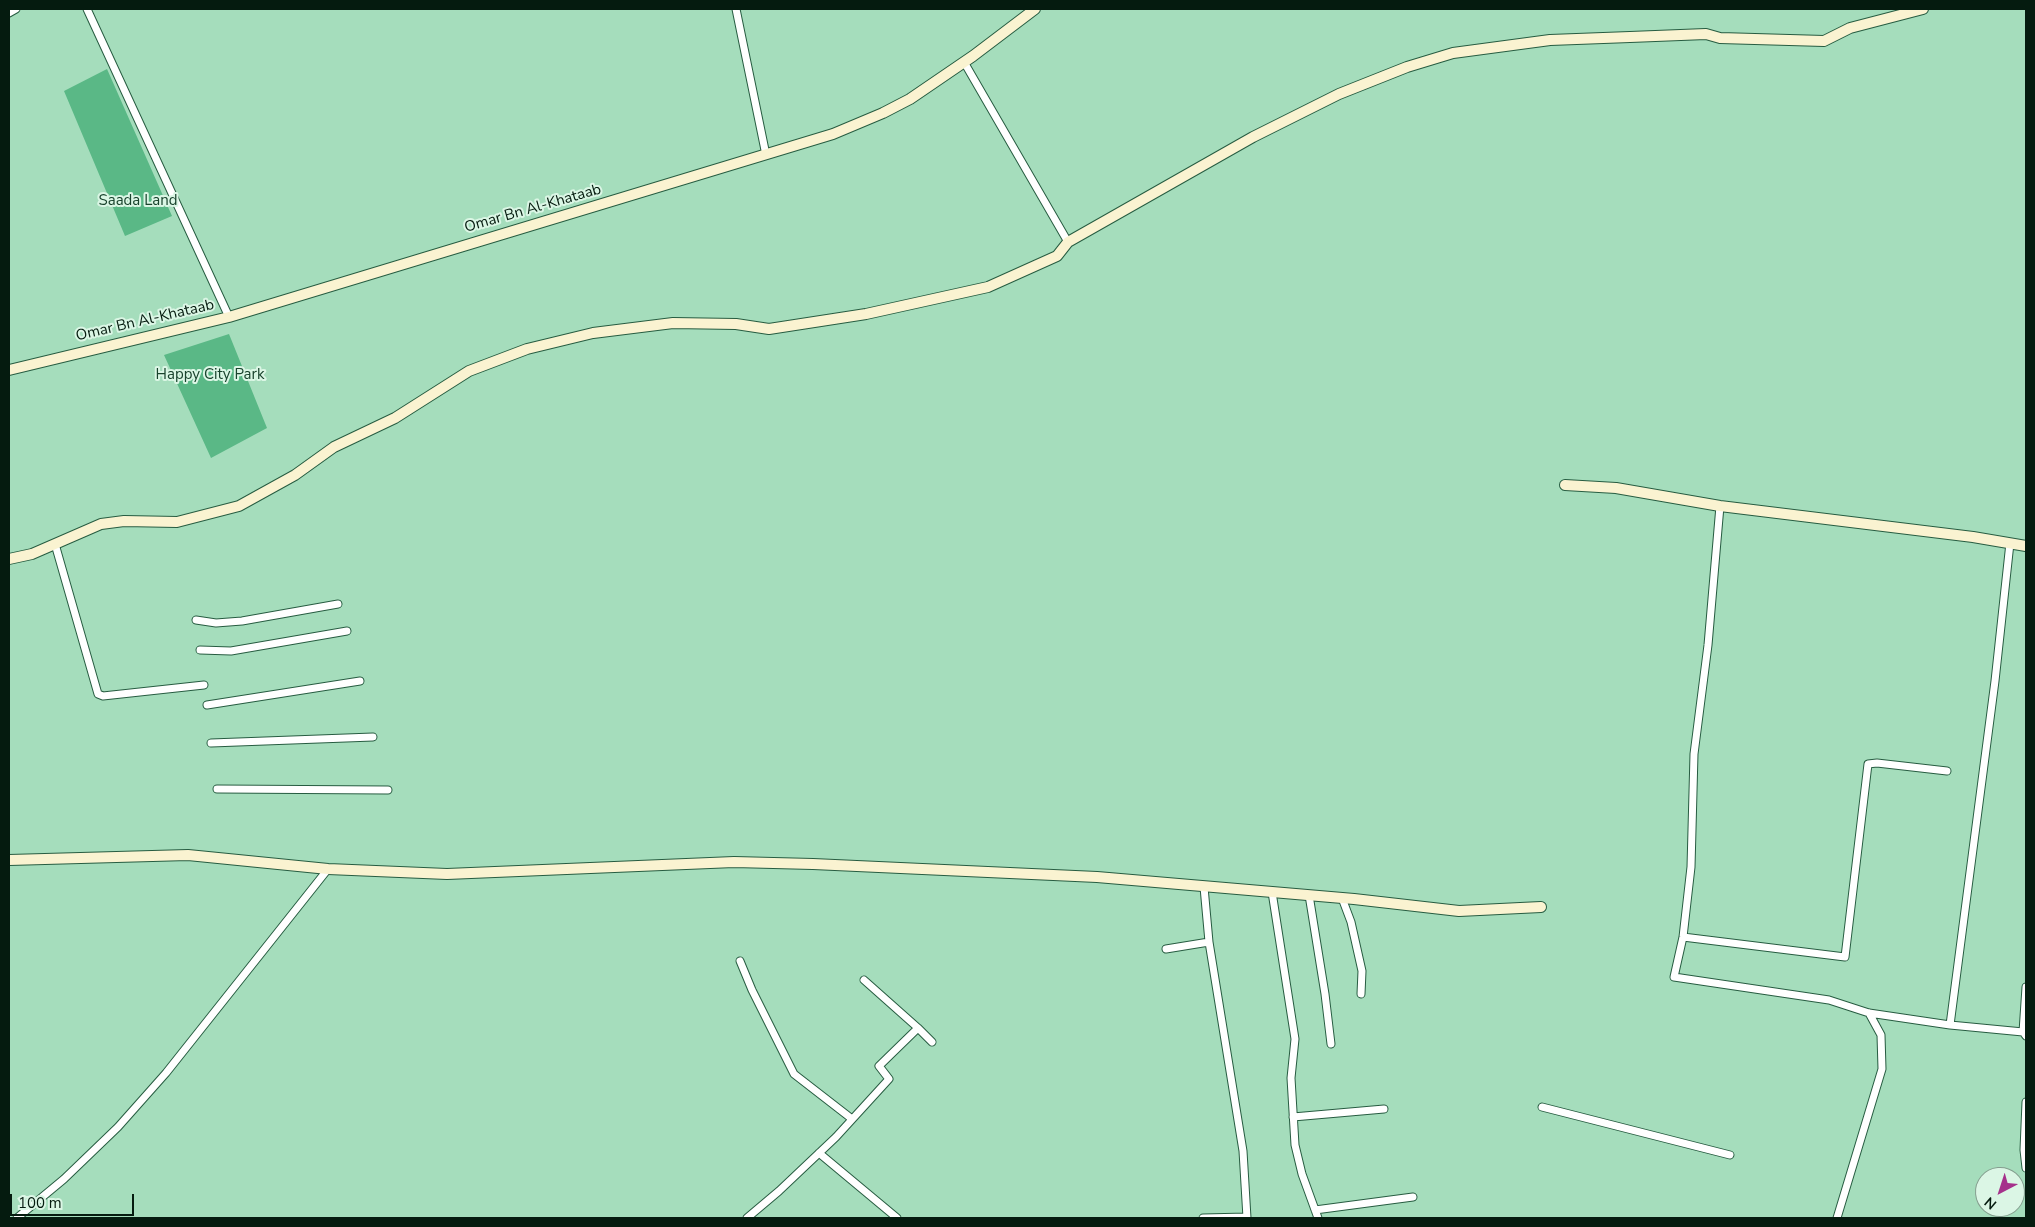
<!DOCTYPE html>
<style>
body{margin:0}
#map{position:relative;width:2035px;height:1227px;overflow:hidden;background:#a5ddbc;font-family:"Nunito Sans",sans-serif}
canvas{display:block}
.frame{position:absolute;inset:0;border:10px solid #051b0f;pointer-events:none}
.north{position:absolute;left:1975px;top:1167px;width:50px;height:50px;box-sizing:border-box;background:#dbf6e5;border:1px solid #859e8f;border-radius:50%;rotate:220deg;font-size:14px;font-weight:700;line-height:20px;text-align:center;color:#051b0f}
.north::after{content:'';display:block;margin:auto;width:18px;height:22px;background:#a5318b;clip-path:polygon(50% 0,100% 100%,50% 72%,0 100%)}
.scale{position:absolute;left:10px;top:1194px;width:124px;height:22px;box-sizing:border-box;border:2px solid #051b0f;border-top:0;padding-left:6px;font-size:15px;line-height:18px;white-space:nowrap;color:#051b0f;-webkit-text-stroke:4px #dbf6e5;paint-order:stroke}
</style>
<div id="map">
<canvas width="2035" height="1227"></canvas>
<div class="frame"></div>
<div class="north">N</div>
<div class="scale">100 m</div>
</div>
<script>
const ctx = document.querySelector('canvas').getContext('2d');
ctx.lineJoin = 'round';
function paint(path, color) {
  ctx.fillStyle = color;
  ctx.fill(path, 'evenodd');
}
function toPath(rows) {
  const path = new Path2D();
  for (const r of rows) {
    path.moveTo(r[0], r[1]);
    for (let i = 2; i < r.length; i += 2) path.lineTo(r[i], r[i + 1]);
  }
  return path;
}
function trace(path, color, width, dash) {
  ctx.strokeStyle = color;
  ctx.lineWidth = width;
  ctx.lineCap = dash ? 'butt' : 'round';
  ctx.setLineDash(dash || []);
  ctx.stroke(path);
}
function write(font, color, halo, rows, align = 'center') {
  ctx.font = font + ' "Nunito Sans",sans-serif';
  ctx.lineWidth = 4;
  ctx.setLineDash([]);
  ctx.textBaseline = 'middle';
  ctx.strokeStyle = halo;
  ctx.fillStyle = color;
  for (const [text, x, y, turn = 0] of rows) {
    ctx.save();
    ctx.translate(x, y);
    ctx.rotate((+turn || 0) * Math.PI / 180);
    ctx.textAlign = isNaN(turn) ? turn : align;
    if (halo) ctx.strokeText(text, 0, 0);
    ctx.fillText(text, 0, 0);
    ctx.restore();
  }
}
paint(toPath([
 [107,69,172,216,125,236,64,91],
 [229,334,267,428,211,458,164,355]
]), '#5ab886');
const street = toPath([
 [87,9,229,317],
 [736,9,766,155],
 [9,13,16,9],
 [964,62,1068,242],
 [1720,506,1708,645,1694,754,1691,867,1683,937,1674,977,1829,1000,1869,1013,1950,1025,2023,1032,2026,1036],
 [55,544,98,694,103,696,204,685],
 [196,620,216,623,242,621,338,604],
 [200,650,231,651,347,631],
 [207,705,360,681],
 [211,743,373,737],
 [217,789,388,790],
 [1204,887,1209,942,1243,1151,1247,1218],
 [1272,892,1295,1039,1291,1078,1295,1145,1302,1174,1318,1218],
 [1309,895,1325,994,1331,1044],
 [1342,898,1351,922,1362,971,1361,994],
 [1683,937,1845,957,1868,764,1877,763,1947,771],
 [1166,949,1209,942],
 [740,961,752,990,794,1074,852,1119],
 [864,980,918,1028],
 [1950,1025,1995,681,2010,543],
 [2023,1032,2026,987],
 [2026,1102,2024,1150,2026,1168],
 [1542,1107,1730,1155],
 [1293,1117,1384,1109],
 [819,1153,897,1218],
 [1315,1210,1413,1197],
 [17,1218,64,1179,118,1127,166,1073,328,869],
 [747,1218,779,1191,836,1137,889,1079,879,1066,918,1028,932,1042],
 [1203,1218,1247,1217],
 [1837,1218,1882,1069,1881,1035,1869,1013]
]);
const secondary = toPath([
 [9,370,229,317,833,134,883,113,910,99,973,56,1035,9],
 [1565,485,1616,488,1720,506,1973,537,2026,546],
 [9,559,32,554,101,524,124,521,177,522,239,506,295,475,334,447,395,418,469,371,527,349,593,333,673,323,736,324,769,329,866,314,988,287,1057,256,1068,242,1253,137,1339,94,1407,67,1453,53,1550,40,1630,37,1706,34,1720,38,1824,41,1850,28,1923,9],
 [9,860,188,855,328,869,447,874,734,862,813,864,1097,877,1354,899,1459,911,1541,907]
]);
trace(street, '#275c41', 9);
trace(secondary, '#275c41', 12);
trace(street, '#fff', 7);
trace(secondary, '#faf3d1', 10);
write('15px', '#19432d', '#dbf6e5', [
 ["Saada Land",138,201],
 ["Happy City Park",210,375]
]);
write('15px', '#051b0f', '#dbf6e5', [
 ["Omar Bn Al-Khataab",533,209,-16],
 ["Omar Bn Al-Khataab",145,321,-13]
]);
</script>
